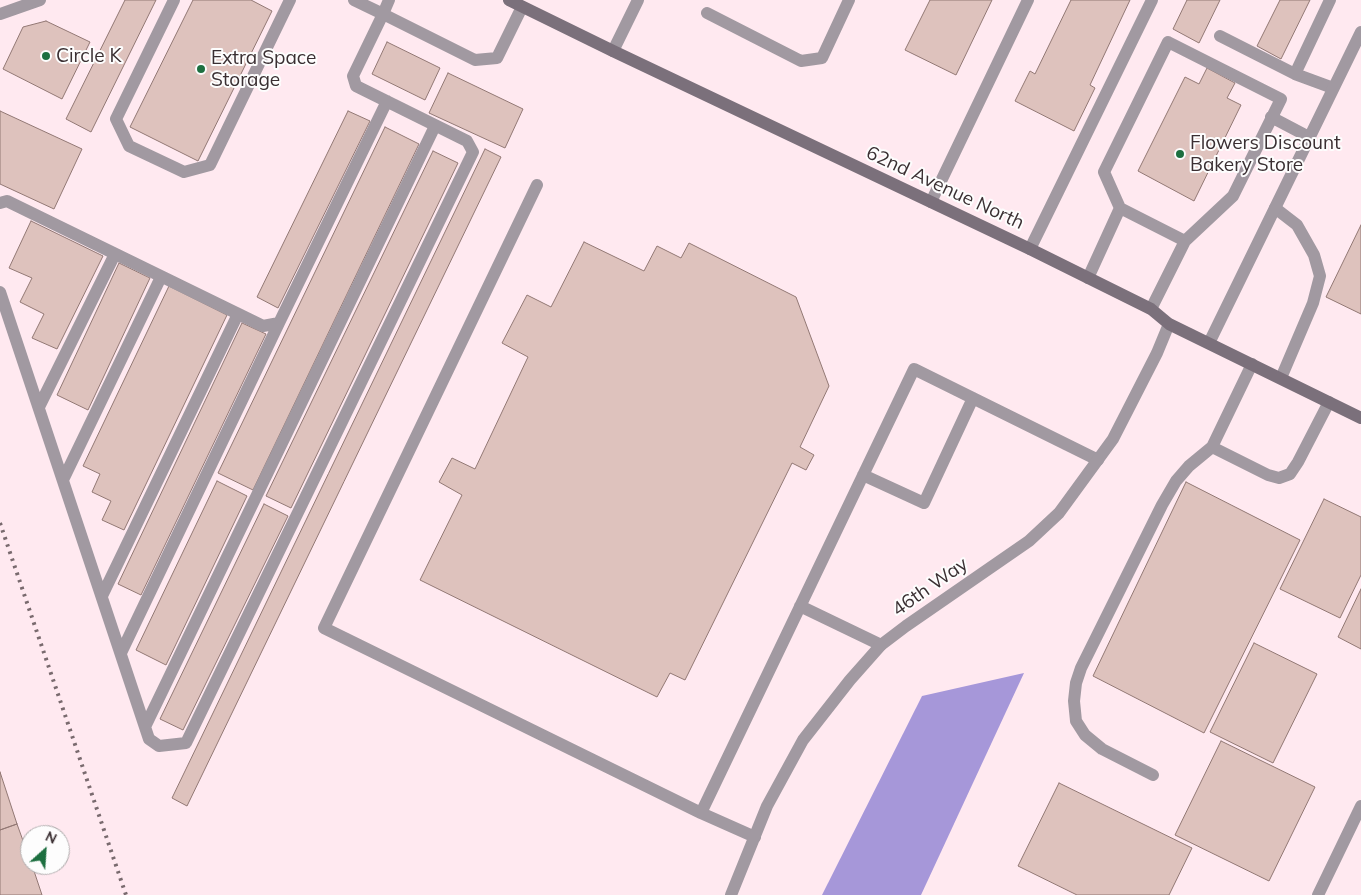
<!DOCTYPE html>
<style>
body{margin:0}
#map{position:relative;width:1361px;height:895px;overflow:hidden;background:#ffe9f0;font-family:Mulish,sans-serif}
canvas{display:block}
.north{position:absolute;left:20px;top:825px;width:50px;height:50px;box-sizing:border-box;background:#fdfdfd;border:1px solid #afabac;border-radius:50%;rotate:26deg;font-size:14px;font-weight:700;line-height:20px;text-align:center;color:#3a2f32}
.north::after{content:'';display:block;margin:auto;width:18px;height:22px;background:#1d6f40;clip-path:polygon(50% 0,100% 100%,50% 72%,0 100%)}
</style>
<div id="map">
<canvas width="1361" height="895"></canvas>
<div class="north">N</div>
</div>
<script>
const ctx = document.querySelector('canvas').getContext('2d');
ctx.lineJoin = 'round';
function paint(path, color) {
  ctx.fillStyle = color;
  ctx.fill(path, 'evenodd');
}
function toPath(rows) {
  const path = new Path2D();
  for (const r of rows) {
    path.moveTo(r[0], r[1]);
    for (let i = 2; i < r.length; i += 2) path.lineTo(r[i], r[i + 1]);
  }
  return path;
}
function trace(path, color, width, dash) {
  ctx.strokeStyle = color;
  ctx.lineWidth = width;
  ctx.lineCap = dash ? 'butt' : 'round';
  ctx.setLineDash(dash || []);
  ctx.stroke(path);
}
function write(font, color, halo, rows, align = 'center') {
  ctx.font = font + ' Mulish,sans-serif';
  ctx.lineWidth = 4;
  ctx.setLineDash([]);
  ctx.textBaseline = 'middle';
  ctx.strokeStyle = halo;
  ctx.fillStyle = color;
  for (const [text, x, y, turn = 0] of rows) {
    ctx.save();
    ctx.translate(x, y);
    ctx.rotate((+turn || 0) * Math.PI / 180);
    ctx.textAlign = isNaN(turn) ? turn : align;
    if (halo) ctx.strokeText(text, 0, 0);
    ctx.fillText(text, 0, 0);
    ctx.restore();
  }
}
paint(toPath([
 [1024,673,921,895,822,895,922,696]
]), '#a697d9');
const building = toPath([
 [125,0,156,0,91,132,66,119,125,0],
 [193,0,251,0,272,11,198,161,130,127,193,0],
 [930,0,992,0,956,75,905,50,930,0],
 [1071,0,1130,0,1090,85,1095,88,1074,131,1015,101,1030,71,1035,74,1071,0],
 [1187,0,1220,0,1199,43,1173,29,1187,0],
 [1280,0,1310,0,1281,59,1257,46,1280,0],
 [46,21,90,42,62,99,3,69,23,27,46,21],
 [387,42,440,68,425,100,372,74,387,42],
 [1207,68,1235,83,1227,98,1241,105,1194,201,1138,171,1185,77,1199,84,1207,68],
 [448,73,523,109,505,148,429,113,448,73],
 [0,111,82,149,54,209,0,184,0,111],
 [348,111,370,121,278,308,257,297,348,111],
 [385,127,419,144,253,490,218,473,385,127],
 [485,149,501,157,187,806,172,798,485,149],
 [433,151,458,163,291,508,266,496,433,151],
 [31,221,103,256,57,349,32,338,44,314,20,302,32,278,9,268,31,221],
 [1361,225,1361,314,1326,297,1361,225],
 [584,242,644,271,657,246,681,258,689,243,796,297,829,386,800,447,814,455,806,470,792,463,685,680,670,673,657,697,420,580,462,495,439,482,452,458,475,469,528,357,502,343,527,295,551,307,584,242],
 [119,263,150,278,88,410,57,395,119,263],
 [169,286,227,315,124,530,102,520,111,501,92,492,100,474,83,466,169,286],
 [242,323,266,334,141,595,118,584,242,323],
 [217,481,247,496,166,665,136,650,217,481],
 [1186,482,1300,540,1204,733,1093,676,1186,482],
 [1324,499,1361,517,1361,575,1340,618,1280,589,1324,499],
 [264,504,288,516,183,730,160,719,264,504],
 [1361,589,1361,649,1338,637,1361,589],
 [1254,643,1317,674,1273,763,1210,732,1254,643],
 [1221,741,1315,787,1269,881,1175,835,1221,741],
 [0,772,17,824,0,830,0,772],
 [1059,783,1192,848,1169,895,1077,895,1018,866,1059,783],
 [17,824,30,860,30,865,32,865,42,895,0,895,0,830,17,824]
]);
paint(building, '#dec2bd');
trace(building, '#927874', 1);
trace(toPath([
 [174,0,116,119,129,146,184,172,210,165,290,0],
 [354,0,383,14,389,0],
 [707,13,801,61,822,58,849,0],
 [0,14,40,0],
 [1220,36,1295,74,1330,0],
 [1295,74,1333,88],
 [1271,117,1309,137],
 [537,185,324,628,701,813,755,837],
 [931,202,1028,0],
 [0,203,7,201,263,326,279,323,387,101],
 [1120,208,1185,241],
 [1275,208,1297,225,1314,255,1320,276,1313,303,1281,378],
 [1030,249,1152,0],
 [1088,278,1120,208,1104,172,1168,42,1281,99,1233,196,1185,241,1151,309],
 [0,292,149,739,159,746,186,743,473,152,467,141,356,86,353,76,383,14,475,60,497,58,522,7],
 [39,407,115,254],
 [1212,447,1268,475,1279,478,1290,474,1298,462,1329,402],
 [863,475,924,503,973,398],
 [63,480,161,277],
 [102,596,238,314],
 [800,606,881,645],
 [121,653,279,323],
 [145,727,435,126],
 [1153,775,1102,749,1085,735,1076,721,1074,701,1076,683,1081,668,1162,505,1176,481,1189,466,1212,447,1252,364],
 [701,813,914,369,1098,460]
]), '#a199a1', 12);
trace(toPath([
 [613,51,638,0],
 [1209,343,1361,32],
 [731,895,767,806,803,740,850,680,881,645,906,626,1029,541,1059,513,1113,439,1157,353,1169,324],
 [1318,895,1361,806]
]), '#a199a1', 12);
trace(toPath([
 [509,0,613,51,1030,249,1151,309,1169,324,1361,418]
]), '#7b707b', 12);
trace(toPath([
 [0,523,126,895]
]), '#796a6e', 4, [2.5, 5]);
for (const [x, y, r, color] of [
 [46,56,5,"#1d6f40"],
 [201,69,5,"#1d6f40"],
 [1180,154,5,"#1d6f40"]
]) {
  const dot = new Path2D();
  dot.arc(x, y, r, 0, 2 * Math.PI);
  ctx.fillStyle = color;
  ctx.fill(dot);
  trace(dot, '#fdfdfd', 2);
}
write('19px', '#3a2f32', '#fdfdfd', [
 ["Circle K",56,56],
 ["Extra Space",211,58],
 ["Storage",211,80],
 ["Flowers Discount",1190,143],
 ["Bakery Store",1190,165]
], 'left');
write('19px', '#3a2f32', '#fdfdfd', [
 ["62nd Avenue North",945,188,25],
 ["46th Way",930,587,-35]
]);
</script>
